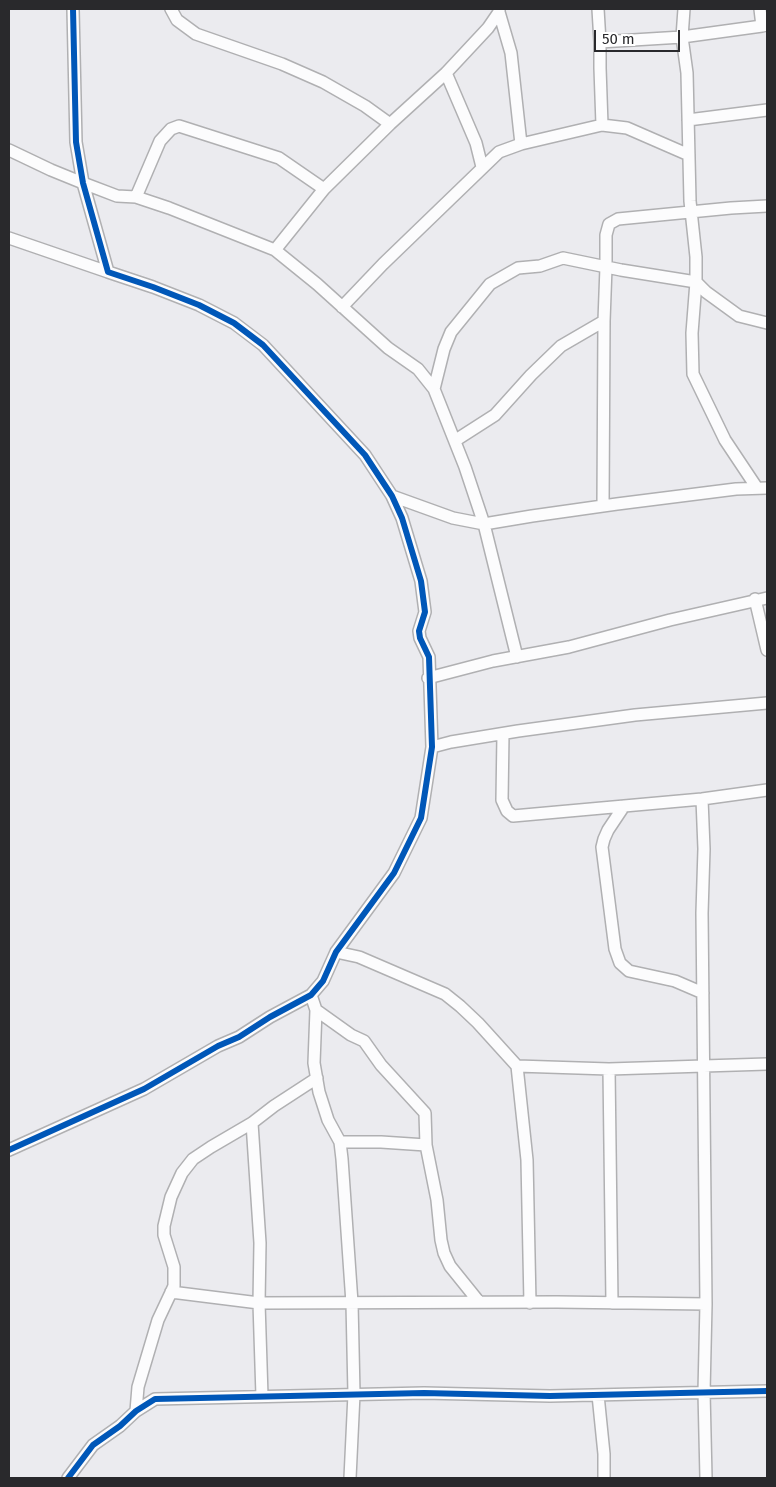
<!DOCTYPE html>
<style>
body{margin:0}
#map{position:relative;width:776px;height:1487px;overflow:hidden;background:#ebebef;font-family:"Fira Sans",sans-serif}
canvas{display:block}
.frame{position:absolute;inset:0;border:10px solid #29292c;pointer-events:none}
.scale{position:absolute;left:594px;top:30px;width:86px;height:22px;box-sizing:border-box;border:2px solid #29292c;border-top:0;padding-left:6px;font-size:15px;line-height:18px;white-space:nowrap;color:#29292c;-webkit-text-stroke:4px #fff;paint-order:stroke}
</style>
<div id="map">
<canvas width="776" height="1487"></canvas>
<div class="frame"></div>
<div class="scale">50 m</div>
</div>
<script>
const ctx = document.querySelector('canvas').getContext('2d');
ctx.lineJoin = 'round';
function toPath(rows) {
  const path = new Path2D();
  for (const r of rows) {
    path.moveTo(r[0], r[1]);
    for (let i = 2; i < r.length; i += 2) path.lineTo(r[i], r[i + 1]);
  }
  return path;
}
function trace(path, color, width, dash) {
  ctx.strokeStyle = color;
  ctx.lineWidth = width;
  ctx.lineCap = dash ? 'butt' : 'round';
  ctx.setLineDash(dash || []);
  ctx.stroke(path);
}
const minor = toPath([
 [171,9,177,20,196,34,282,64,323,82,365,106,390,124],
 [499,9,499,12,511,53,521,144],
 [598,9,600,42,600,68,602,125],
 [760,9,762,26,767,25],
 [600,42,682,37,684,9],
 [446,73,476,143,482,167],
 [688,120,767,110],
 [9,150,51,170,83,183,117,196,136,197,169,208,275,250,317,284,388,348,418,369,434,389,465,467,484,524,517,657],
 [136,197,160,141,171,129,179,126,279,158,324,189],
 [9,238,108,272],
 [275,250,324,189,390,124,446,73,488,28,499,12],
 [342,307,383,264,499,152,521,144,602,125,627,128,689,155],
 [434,389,444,349,451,332,490,284,518,268,540,266,563,258,621,270,696,282,706,292,739,316,767,323],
 [456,440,495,415,531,375,561,346,604,321,606,267,606,235,609,224,618,219,731,208,767,206],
 [757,488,725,440,693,374,692,333,696,282,696,257,690,201,687,73,682,37,762,26],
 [392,496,453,518,484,524,532,516,617,504,736,489,767,488],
 [603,506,604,321],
 [755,599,767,650],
 [428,678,493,661,569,647,670,620,767,598],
 [503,734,502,800,507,811,513,816,702,799,767,790],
 [432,747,451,742,518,731,635,715,767,703],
 [702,799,704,849,702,913,706,1304,704,1392,706,1478],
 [624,806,608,830,604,839,602,847,615,949,620,963,629,971,675,981,703,993],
 [336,952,359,957,445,994,460,1006,478,1023,517,1066,527,1160,530,1303],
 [311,995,316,1010,314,1063,319,1092,328,1120,340,1142,342,1159,352,1303,354,1394,350,1478],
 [316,1010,351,1035,364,1041,381,1065,425,1113,426,1145,437,1200,441,1240,444,1253,450,1266,479,1302],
 [517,1066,609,1069,767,1064],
 [609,1069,612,1303],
 [252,1123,260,1243,259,1303,262,1396],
 [340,1142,381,1142,426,1145],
 [9,1150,144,1089,218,1046,239,1037,270,1017,311,995,323,981,336,952,394,873,421,818,432,747,429,657,420,638,419,631,425,612,421,581,402,518,392,496,365,455,263,345,234,323,199,305,153,287,108,272,83,183,76,142,73,9],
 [171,1292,259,1303,557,1302,706,1304],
 [598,1395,604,1454,604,1478],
 [136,1411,138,1387,158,1320,174,1286,174,1267,164,1235,164,1226,171,1197,182,1173,193,1159,211,1147,252,1123,274,1106,317,1078],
 [68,1478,93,1445,120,1426,136,1411,155,1399,424,1393,550,1396,767,1391]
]);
trace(minor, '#b0b0b2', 14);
trace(minor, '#fcfcfd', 11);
trace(toPath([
 [9,1150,144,1089,218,1046,239,1037,270,1017,311,995,323,981,336,952,394,873,421,818,432,747,429,657,420,638,419,631,425,612,421,581,402,518,392,496,365,455,263,345,234,323,199,305,153,287,108,272,83,183,76,142,73,9],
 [68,1478,93,1445,120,1426,136,1411,155,1399,424,1393,550,1396,767,1391]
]), '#0057b8', 6);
</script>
